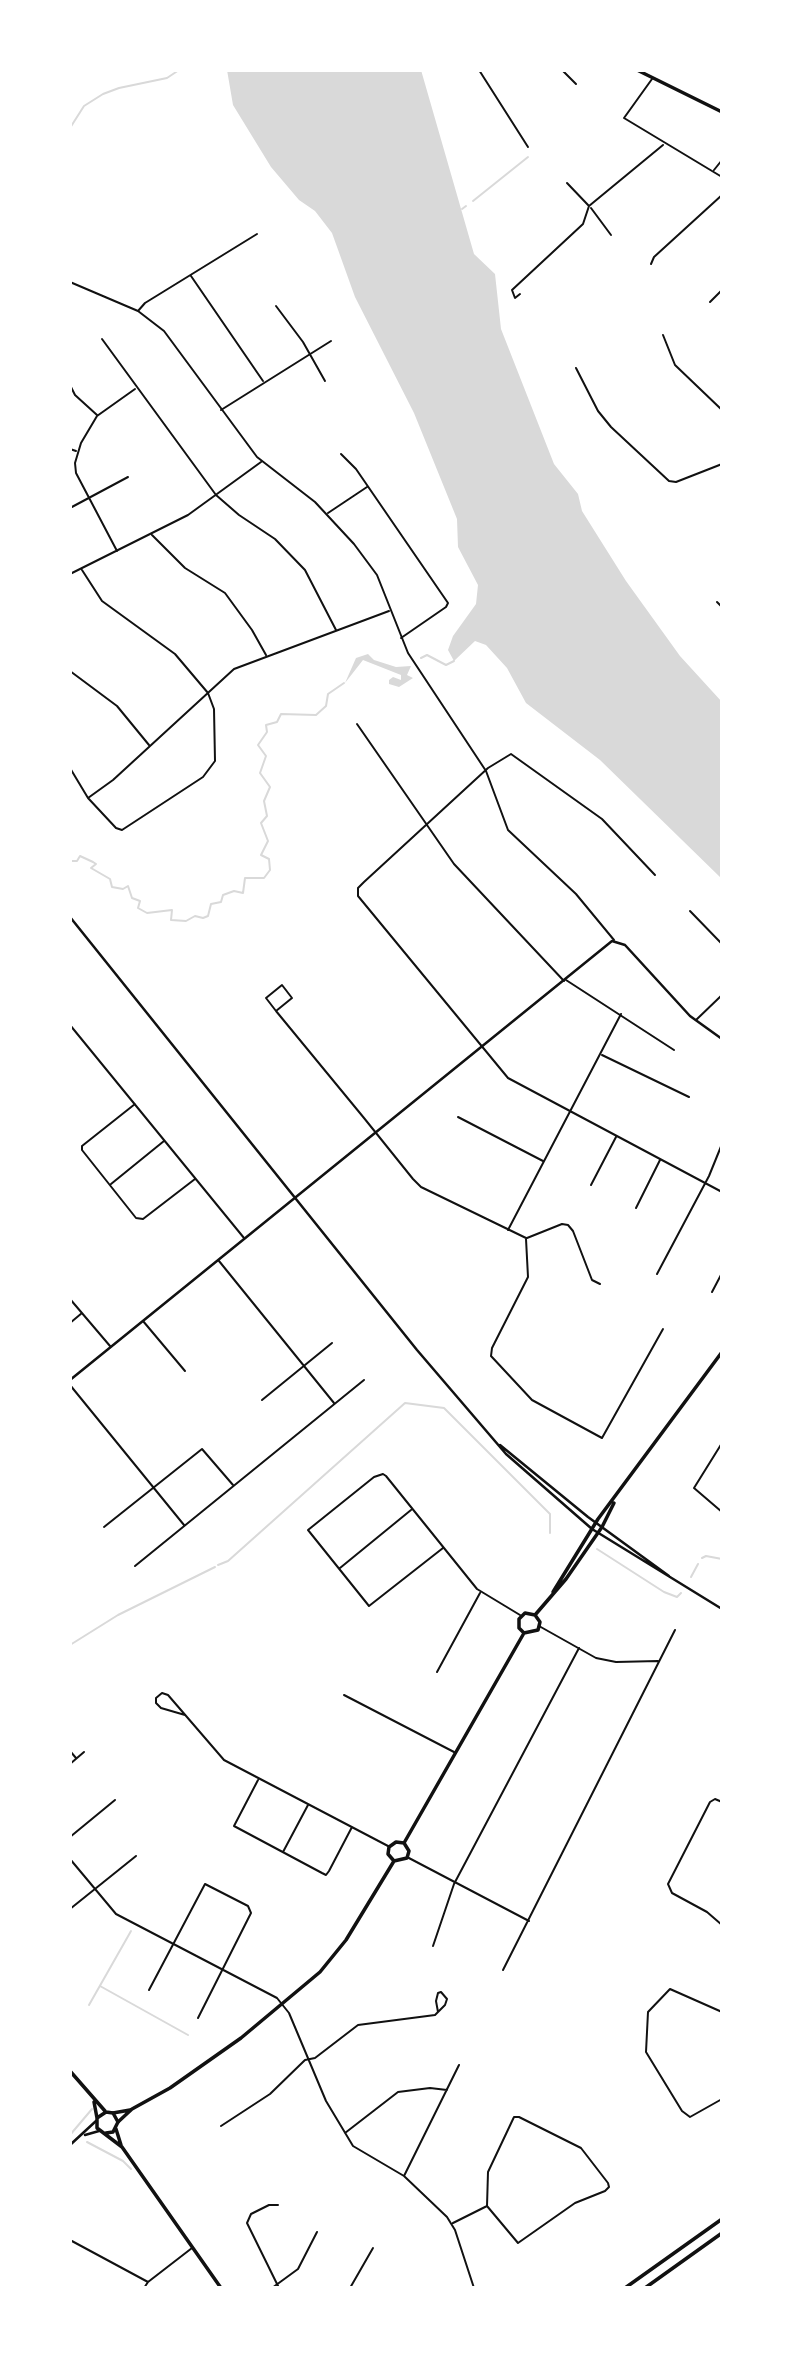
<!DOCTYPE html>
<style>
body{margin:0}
#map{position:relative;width:792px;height:2358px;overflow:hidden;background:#fff;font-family:Montserrat,sans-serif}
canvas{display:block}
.frame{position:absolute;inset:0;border:72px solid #fff;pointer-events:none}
</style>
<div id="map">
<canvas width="792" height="2358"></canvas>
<div class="frame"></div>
</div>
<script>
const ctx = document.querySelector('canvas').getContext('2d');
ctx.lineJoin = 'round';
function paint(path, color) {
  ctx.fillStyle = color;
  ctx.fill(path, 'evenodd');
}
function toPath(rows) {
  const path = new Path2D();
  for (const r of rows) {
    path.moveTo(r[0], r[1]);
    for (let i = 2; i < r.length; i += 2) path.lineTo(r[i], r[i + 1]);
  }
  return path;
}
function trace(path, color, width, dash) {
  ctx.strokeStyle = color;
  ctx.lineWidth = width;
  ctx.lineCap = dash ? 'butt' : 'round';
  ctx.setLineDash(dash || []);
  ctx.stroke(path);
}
paint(toPath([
 [227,70,421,70,474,254,495,274,501,329,554,464,578,494,582,511,626,581,680,656,722,702,722,879,600,760,526,703,507,668,486,645,475,641,454,661,448,650,453,636,476,604,478,585,458,547,457,519,414,413,355,297,332,233,315,211,299,200,271,167,233,105],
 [368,654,374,660,396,667,411,666,407,675,413,678,399,687,389,684,389,680,393,677,401,680,401,675,363,660,345,683,356,658]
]), '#d9d9d9');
trace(toPath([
 [70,128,84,106,103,94,119,88,167,78,179,70],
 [473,201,528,157],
 [462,209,466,206],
 [421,658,427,655,446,665,454,661],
 [70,861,77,861,80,856,93,862,96,864,91,868,110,879,112,887,123,889,128,886,132,898,140,901,138,908,147,913,172,910,171,920,186,921,195,916,203,918,208,916,211,904,221,902,223,895,234,891,243,893,245,878,264,878,270,870,269,859,261,855,268,841,261,823,267,816,264,801,270,787,260,773,266,756,258,745,267,732,266,725,277,722,281,714,316,715,326,706,328,694,344,683],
 [597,1549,664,1592,677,1597,681,1593],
 [702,1558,706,1556,722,1559],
 [218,1565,228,1561,405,1403,444,1408,550,1514,550,1533],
 [691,1577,698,1564],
 [70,1645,118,1615,215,1567],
 [100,1986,188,2035],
 [89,2005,131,1931],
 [70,2135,92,2109],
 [87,2142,123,2161,131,2169]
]), '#d9d9d9', 2);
trace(toPath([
 [479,70,528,147],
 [562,70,576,84],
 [652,79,624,118,722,177],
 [714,170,722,160],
 [567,183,589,206,663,145],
 [591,208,611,235],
 [651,264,654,257,722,195],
 [191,276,263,381],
 [70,282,138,311,164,331,257,457,315,502,354,544,377,575,408,653,486,771,508,830,576,894,614,940],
 [520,294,515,298,512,290,583,224,589,206],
 [710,302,722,290],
 [276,306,303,342,325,381],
 [138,311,145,303,257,234],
 [663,335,675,365,722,410],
 [102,339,216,495,239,515,275,539,305,570,336,630],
 [576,368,598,411,611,427,669,481,676,482,722,464],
 [70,385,75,395,97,415],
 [221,410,331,341],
 [70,449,76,451],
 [341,454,356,469,448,603,446,607,401,638],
 [70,508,128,477],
 [328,513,367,487],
 [152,535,185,568,225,593,252,630,266,655],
 [117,551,76,473,75,463,81,443,97,416,135,389],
 [70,574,188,515,261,462],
 [717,602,722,607],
 [70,671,117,706,149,745],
 [357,724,454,864,564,981],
 [70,768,88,798,116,828,122,830,203,777,215,761,214,709,208,693,175,654,102,601,82,570],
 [88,798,113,780,234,669,389,611],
 [655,875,602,819,511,754,488,768,364,882,358,888,358,896,508,1078,722,1192],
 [690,911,722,944],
 [566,980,674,1050],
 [276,1011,292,998,282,985,266,998,276,1011,364,1118,413,1179,421,1187,526,1238],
 [696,1020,722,995],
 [70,1025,244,1238],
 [602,1055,689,1097],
 [135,1104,82,1146,82,1150,136,1218,143,1219,195,1179],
 [458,1117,543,1161],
 [111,1184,164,1141],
 [591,1185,616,1137],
 [636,1208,660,1160],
 [508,1230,621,1014],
 [527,1238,562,1224,568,1225,573,1231,592,1280,600,1284],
 [526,1239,528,1277,492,1348,491,1356,532,1400,602,1438,663,1329],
 [219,1261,334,1403],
 [657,1274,709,1176,722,1144],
 [712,1292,722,1273],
 [70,1299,110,1346],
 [143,1321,185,1371],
 [70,1323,82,1313],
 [70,1385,184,1525],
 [262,1400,332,1343],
 [722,1443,694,1488,722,1512],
 [104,1527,202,1449,233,1485],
 [70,1546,70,1555],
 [443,1548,369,1606,308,1530,374,1477,383,1474,386,1476,477,1589,520,1615],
 [135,1566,364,1380],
 [340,1568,411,1510],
 [539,1626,596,1658,616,1662,658,1661],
 [437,1672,480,1593],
 [344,1695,454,1752],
 [185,1715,161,1708,156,1703,156,1698,162,1693,168,1695,224,1760,388,1846],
 [70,1751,76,1758],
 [70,1764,84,1752],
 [258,1780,234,1826,322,1873,326,1875,329,1871,352,1827],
 [722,1802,715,1799,710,1802,668,1884,672,1893,707,1912,722,1925],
 [70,1837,115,1800],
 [283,1852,308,1805],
 [407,1857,529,1921],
 [70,1859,116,1914,277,1998,289,2013,326,2101,353,2146,404,2176,447,2217,455,2230,474,2288],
 [70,1909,136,1856],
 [433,1946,454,1884,579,1648],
 [503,1970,675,1630],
 [149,1990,205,1884,248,1906,251,1913,198,2018],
 [722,2012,670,1989,648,2012,646,2052,682,2111,690,2117,722,2099],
 [221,2126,270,2094,305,2060,315,2058,358,2025,435,2015,445,2005,447,1999,441,1992,438,1993,436,2001,438,2012],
 [345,2133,398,2092,430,2088,447,2090],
 [404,2176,459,2065],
 [278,2205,269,2205,251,2214,247,2223,279,2288],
 [453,2223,487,2206,518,2243,575,2203,605,2191,609,2187,608,2183,581,2148,519,2117,514,2117,488,2172,487,2206],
 [70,2240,148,2282],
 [144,2288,148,2282,192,2248],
 [272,2288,298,2269,317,2232],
 [350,2288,373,2248]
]), '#111', 2);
trace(toPath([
 [70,917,417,1350,506,1454,592,1529,722,1609],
 [70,1380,612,941,625,945,690,1016,722,1039],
 [500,1445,588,1517,669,1576],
 [85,2135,99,2131],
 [70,2145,96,2121]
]), '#111', 2.5);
trace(toPath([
 [637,70,722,112],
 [553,1592,598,1519,722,1352],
 [535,1615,566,1579,602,1527,614,1503],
 [524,1633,519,1628,519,1619,525,1613,535,1615],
 [524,1633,538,1630,540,1622,535,1615],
 [404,1843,524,1633],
 [394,1861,388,1854,389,1847,396,1842,404,1843],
 [394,1861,407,1858,409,1851,404,1843],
 [113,2113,130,2110],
 [118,2122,132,2109,170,2088,241,2038,320,1972,346,1940,394,1861]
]), '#111', 3.5);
trace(toPath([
 [70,2071,105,2111],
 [94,2102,97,2118],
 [116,2129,121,2145],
 [106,2133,113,2132,118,2122,113,2113,106,2112,97,2118,97,2128,122,2147,221,2288]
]), '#111', 3.5);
trace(toPath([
 [625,2288,722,2219],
 [645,2288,722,2233]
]), '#111', 3.5);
</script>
